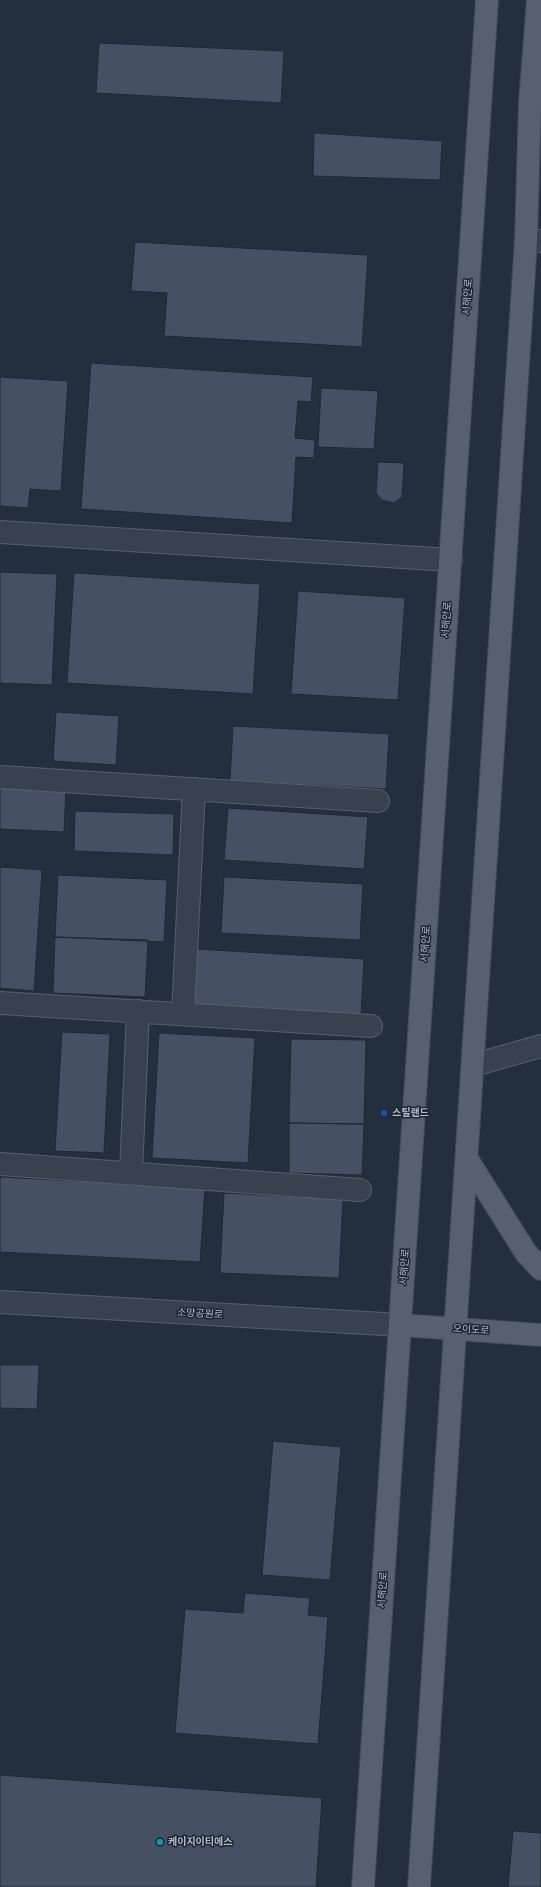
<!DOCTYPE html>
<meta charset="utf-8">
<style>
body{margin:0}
canvas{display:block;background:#242f3e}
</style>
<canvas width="541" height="1887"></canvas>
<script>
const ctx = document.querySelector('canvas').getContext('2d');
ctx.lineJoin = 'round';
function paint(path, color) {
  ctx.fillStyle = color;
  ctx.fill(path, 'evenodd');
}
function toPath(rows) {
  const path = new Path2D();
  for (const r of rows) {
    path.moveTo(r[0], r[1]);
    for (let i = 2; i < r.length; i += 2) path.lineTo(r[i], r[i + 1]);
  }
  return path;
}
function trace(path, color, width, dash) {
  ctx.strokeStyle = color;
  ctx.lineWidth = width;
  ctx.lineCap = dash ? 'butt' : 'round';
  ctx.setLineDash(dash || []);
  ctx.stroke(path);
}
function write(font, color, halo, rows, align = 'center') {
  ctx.font = font + ' "Archivo Narrow","Noto Sans KR",sans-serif';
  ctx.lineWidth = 3;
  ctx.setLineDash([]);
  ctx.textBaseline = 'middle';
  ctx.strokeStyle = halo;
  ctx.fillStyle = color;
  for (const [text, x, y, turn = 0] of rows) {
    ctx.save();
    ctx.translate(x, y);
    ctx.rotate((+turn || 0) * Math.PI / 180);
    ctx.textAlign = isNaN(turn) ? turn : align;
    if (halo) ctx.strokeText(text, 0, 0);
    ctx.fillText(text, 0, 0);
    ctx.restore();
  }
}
const building = toPath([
 [99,43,284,51,281,103,96,93,99,43],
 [314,133,442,141,440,180,313,176,314,133],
 [135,242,368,255,362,347,164,336,167,293,131,291,135,242],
 [91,363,313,377,311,402,298,401,295,438,315,440,314,458,296,457,292,523,81,509,91,363],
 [0,377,68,381,61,491,30,489,28,508,0,506,0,377],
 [321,388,378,391,374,449,318,447,321,388],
 [378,462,404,463,402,497,394,503,382,500,376,493,378,462],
 [0,572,57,574,52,685,0,683,0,572],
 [74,573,260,584,253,694,67,683,74,573],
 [298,591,405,598,398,700,291,694,298,591],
 [56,712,119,716,116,765,53,761,56,712],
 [233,726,389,734,386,789,230,781,233,726],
 [0,784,66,788,64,832,0,829,0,784],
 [228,808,368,817,364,869,224,860,228,808],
 [75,811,174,814,173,855,74,851,75,811],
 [0,867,42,870,34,991,0,988,0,867],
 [58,875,167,880,164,942,55,937,58,875],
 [224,877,363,884,360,940,221,933,224,877],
 [55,937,148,940,145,997,53,993,55,937],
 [197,949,364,959,361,1015,194,1005,197,949],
 [62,1032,110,1034,104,1153,55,1151,62,1032],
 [159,1033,255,1038,248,1163,152,1158,159,1033],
 [291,1039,366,1040,364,1124,289,1123,291,1039],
 [289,1123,364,1124,362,1175,289,1173,289,1123],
 [0,1177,205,1188,200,1262,0,1252,0,1177],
 [224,1193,343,1199,339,1278,220,1273,224,1193],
 [0,1365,39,1365,37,1409,0,1408,0,1365],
 [273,1441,341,1447,330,1580,262,1575,273,1441],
 [245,1593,310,1598,308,1615,328,1617,318,1744,175,1733,185,1609,243,1613,245,1593],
 [0,1775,322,1798,316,1887,0,1887,0,1775],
 [513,1831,541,1833,541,1887,508,1887,513,1831]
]);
paint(building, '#455162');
trace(building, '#1f2835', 1);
const minor = toPath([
 [526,240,541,241],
 [0,532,451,560],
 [0,777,378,801],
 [0,1003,371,1026],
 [183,1014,194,789],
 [474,1065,541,1046],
 [0,1164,360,1190],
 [131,1173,138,1011],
 [0,1302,401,1325]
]);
const major = toPath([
 [467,1159,526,1253,541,1269],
 [401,1325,541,1335],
 [363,1887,487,0],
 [419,1887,526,240,530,103,538,0]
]);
trace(minor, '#565f6c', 24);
trace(major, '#414a57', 24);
trace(minor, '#38414e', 22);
trace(major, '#56606e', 22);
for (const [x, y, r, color] of [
 [384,1113,4,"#1a4fb4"],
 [160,1842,4,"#0f9aa8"]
]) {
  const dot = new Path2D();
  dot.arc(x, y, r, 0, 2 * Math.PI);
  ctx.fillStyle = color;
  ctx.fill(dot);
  trace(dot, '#1d2633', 1.5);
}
write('10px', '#b4bcc9', '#1d2633', [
 ["서해안로",468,297,-86],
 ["서해안로",447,620,-86],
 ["서해안로",426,944,-86],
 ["서해안로",405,1267,-86],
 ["소망공원로",200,1314,3],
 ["오이도로",471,1330,4],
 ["서해안로",383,1590,-86]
]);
write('bold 10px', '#b4bcc9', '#1d2633', [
 ["스틸랜드",392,1113],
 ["케이지이티에스",168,1842]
], 'left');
</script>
